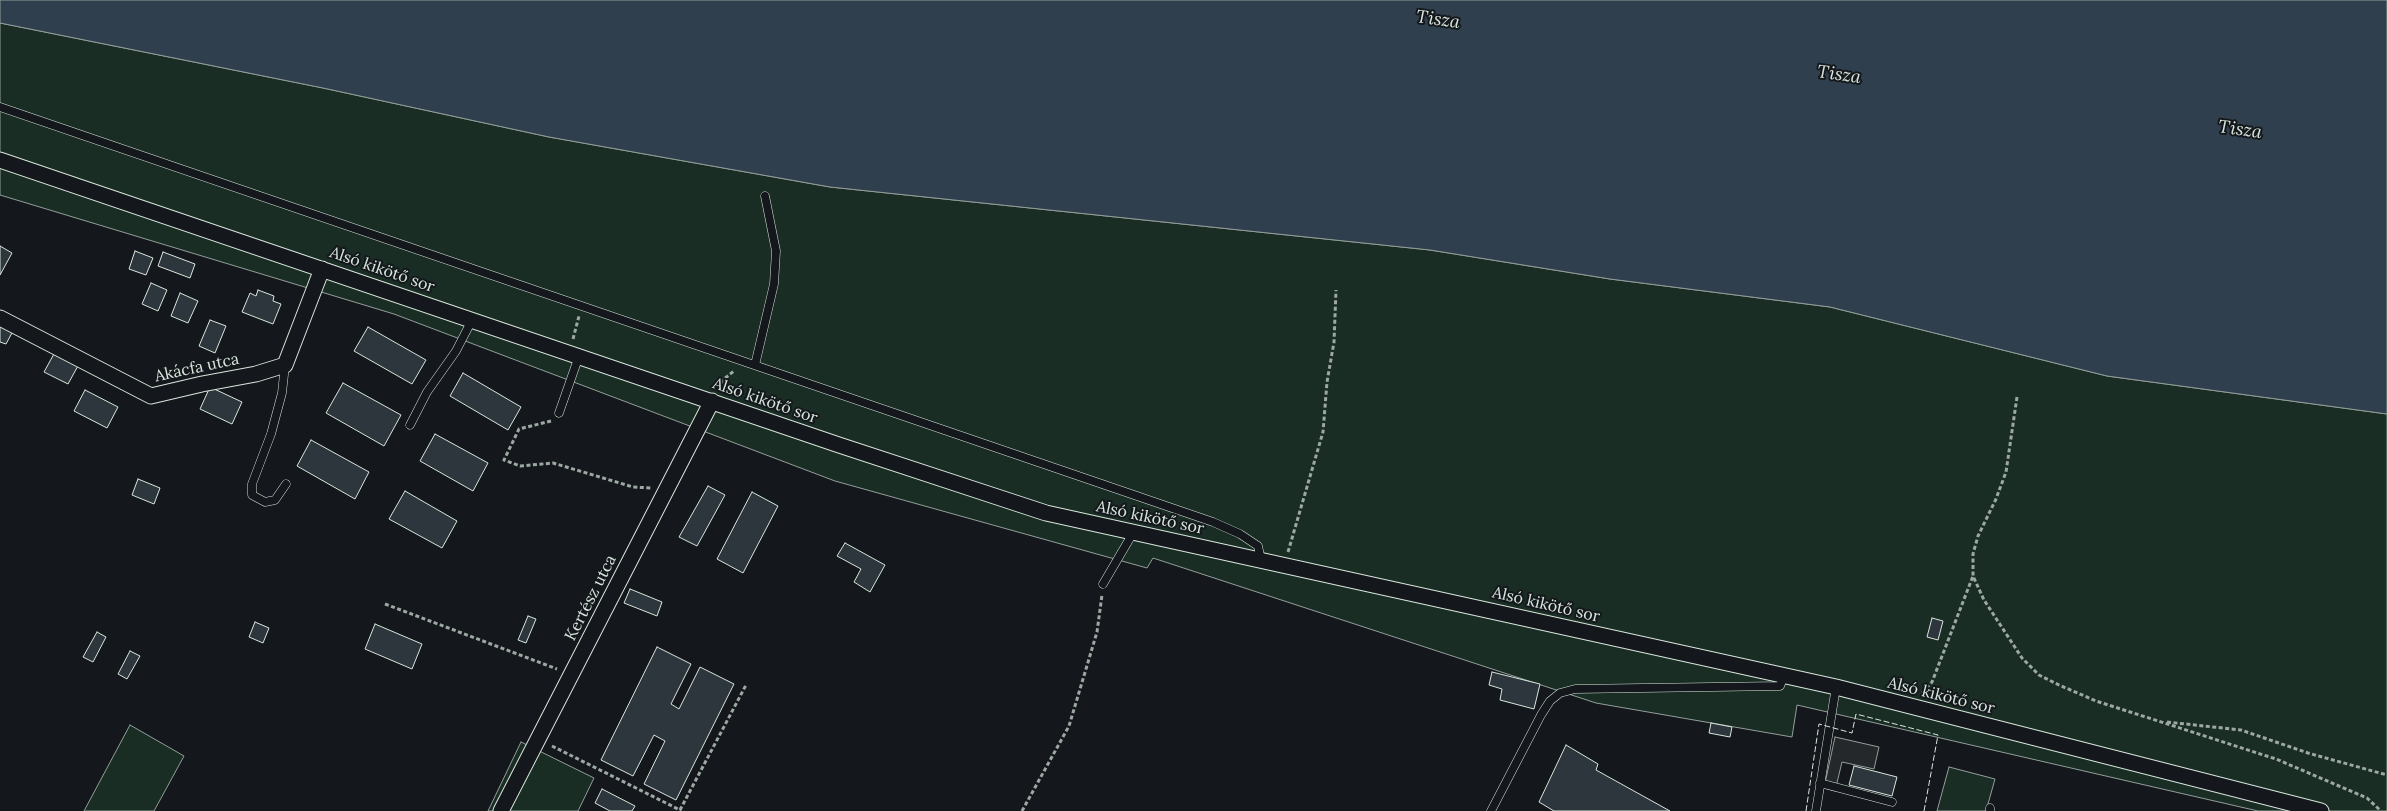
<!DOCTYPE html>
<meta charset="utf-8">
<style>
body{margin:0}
canvas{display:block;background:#14181c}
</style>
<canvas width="2387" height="811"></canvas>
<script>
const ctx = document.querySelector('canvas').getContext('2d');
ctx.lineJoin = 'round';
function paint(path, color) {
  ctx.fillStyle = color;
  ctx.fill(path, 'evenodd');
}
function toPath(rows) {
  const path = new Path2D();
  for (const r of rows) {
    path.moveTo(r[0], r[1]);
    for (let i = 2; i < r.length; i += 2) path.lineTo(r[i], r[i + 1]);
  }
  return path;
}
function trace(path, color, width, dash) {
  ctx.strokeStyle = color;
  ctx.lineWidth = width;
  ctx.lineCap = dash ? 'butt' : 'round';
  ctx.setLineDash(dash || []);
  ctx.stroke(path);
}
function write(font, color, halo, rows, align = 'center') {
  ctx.font = font + ' Lora,serif';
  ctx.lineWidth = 4;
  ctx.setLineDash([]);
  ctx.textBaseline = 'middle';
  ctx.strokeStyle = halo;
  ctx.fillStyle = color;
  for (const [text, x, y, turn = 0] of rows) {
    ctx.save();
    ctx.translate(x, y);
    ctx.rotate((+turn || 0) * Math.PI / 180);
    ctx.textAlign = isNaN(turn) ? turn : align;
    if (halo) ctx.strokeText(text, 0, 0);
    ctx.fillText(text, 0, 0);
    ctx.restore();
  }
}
const green = toPath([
 [0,23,323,88,549,137,830,187,1430,250,1610,279,1830,307,2107,376,2387,414,2387,811,2258,811,1797,705,1792,737,1596,703,1153,558,1147,568,835,481,394,314,0,195,0,23],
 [130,725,184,756,154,811,84,811,130,725],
 [521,742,594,778,578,811,488,811,521,742],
 [1949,767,1995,779,1986,811,1937,811,1949,767]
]);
paint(green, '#1a2d24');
trace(green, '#939e99', 1);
const parking = toPath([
 [1835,737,1879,747,1874,769,1842,762,1835,791,1824,788,1835,737]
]);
paint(parking, '#24282b');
trace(parking, '#939e99', 1);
const water = toPath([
 [0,0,2387,0,2387,414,2107,376,1830,307,1610,279,1430,250,830,187,549,137,323,88,0,23,0,0]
]);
paint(water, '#2f3f4d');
trace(water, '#939e99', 1);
const building = toPath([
 [0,246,12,253,0,275,0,246],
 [135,251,153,258,146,275,129,269,135,251],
 [163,252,195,264,190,278,158,266,163,252],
 [151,283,167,290,158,311,142,304,151,283],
 [258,290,274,296,273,301,281,304,273,324,242,312,250,293,256,296,258,290],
 [180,293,198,301,188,323,171,316,180,293],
 [210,320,226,326,215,353,199,346,210,320],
 [0,324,13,331,6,344,0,342,0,324],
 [368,327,426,360,412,384,354,351,368,327],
 [55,352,79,364,68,384,44,372,55,352],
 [463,373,521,407,508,430,450,396,463,373],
 [343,383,401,415,384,446,326,413,343,383],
 [210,387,242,402,232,424,200,409,210,387],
 [85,390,118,407,107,428,74,411,85,390],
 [435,434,488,463,473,491,420,461,435,434],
 [311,440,369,472,355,499,297,466,311,440],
 [138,479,160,488,154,504,132,495,138,479],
 [708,486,725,495,697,546,679,537,708,486],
 [405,491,457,521,442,548,389,519,405,491],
 [752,492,778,506,743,573,717,559,752,492],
 [845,543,885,565,870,592,854,582,861,569,837,556,845,543],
 [630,589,662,602,657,616,624,603,630,589],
 [528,616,536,619,526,643,518,640,528,616],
 [1932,618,1943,621,1938,640,1927,637,1932,618],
 [255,622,269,628,263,643,249,637,255,622],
 [375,624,422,644,412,669,365,649,375,624],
 [97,632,106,637,93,662,83,657,97,632],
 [657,647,691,664,671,704,679,709,700,667,734,684,676,800,644,784,665,741,654,735,633,776,601,760,657,647],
 [130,651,140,656,127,679,118,674,130,651],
 [1492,672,1540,684,1534,709,1500,700,1502,689,1489,685,1492,672],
 [1711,723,1732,727,1730,737,1709,733,1711,723],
 [1566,745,1598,764,1596,770,1670,811,1554,811,1539,802,1566,745],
 [1854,766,1897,777,1892,796,1849,785,1854,766],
 [602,789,635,806,632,811,610,811,595,803,602,789]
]);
paint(building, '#2c363c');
trace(building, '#d8e6dc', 1);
const lane = toPath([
 [0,107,1213,522,1240,534,1258,546,1261,560],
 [285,365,282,393,271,434,252,484,252,495,265,502,275,500,286,484],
 [755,365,774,284,776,251,765,196],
 [559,413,579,356],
 [410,425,427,392,456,351,472,320],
 [1103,584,1133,533],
 [1820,783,1892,802],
 [1491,811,1541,715,1550,701,1560,693,1575,689,1780,686,1784,676],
 [1816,811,1836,687],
 [1990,811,1990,808]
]);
const street = toPath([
 [0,160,839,445,1046,513,1836,687,2321,811],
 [0,318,151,396,202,384,256,374,285,365,322,269],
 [501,811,712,401]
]);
trace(lane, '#d8e6dc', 9);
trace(street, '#d8e6dc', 17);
trace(toPath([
 [573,339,579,316],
 [718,389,723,380,735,370],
 [2017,397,2006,472,1996,499,1978,536,1973,554,1973,576,1984,600,2022,658,2039,675,2059,685,2096,701,2276,759,2367,798,2381,811],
 [551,421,519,429,504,460,520,466,553,463,633,487,651,488],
 [1288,552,1323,432,1327,382,1334,342,1336,290],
 [385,604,557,669],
 [1922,693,1932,682,1973,576],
 [2167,722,2241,730,2308,753,2387,775],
 [552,746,680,810,746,685],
 [1022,811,1069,726,1097,632,1102,595]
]), '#9da8a2', 3, [4, 2.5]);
trace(lane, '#14181c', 8);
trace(street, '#14181c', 15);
trace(toPath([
 [1806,811,1819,724,1852,733,1856,714,1938,735,1924,811]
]), '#d8e6dc', 1, [6, 2.5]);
write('16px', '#d8e6dc', '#14181c', [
 ["Alsó kikötő sor",382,270,19],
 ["Akácfa utca",197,368,-12],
 ["Alsó kikötő sor",765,401,19],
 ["Alsó kikötő sor",1150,518,12],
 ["Kertész utca",591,598,-63],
 ["Alsó kikötő sor",1546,605,13],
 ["Alsó kikötő sor",1941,696,14]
]);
write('italic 18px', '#d8e6dc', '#14181c', [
 ["Tisza",1438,20,8],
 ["Tisza",1839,75,8],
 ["Tisza",2240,130,8]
]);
</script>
